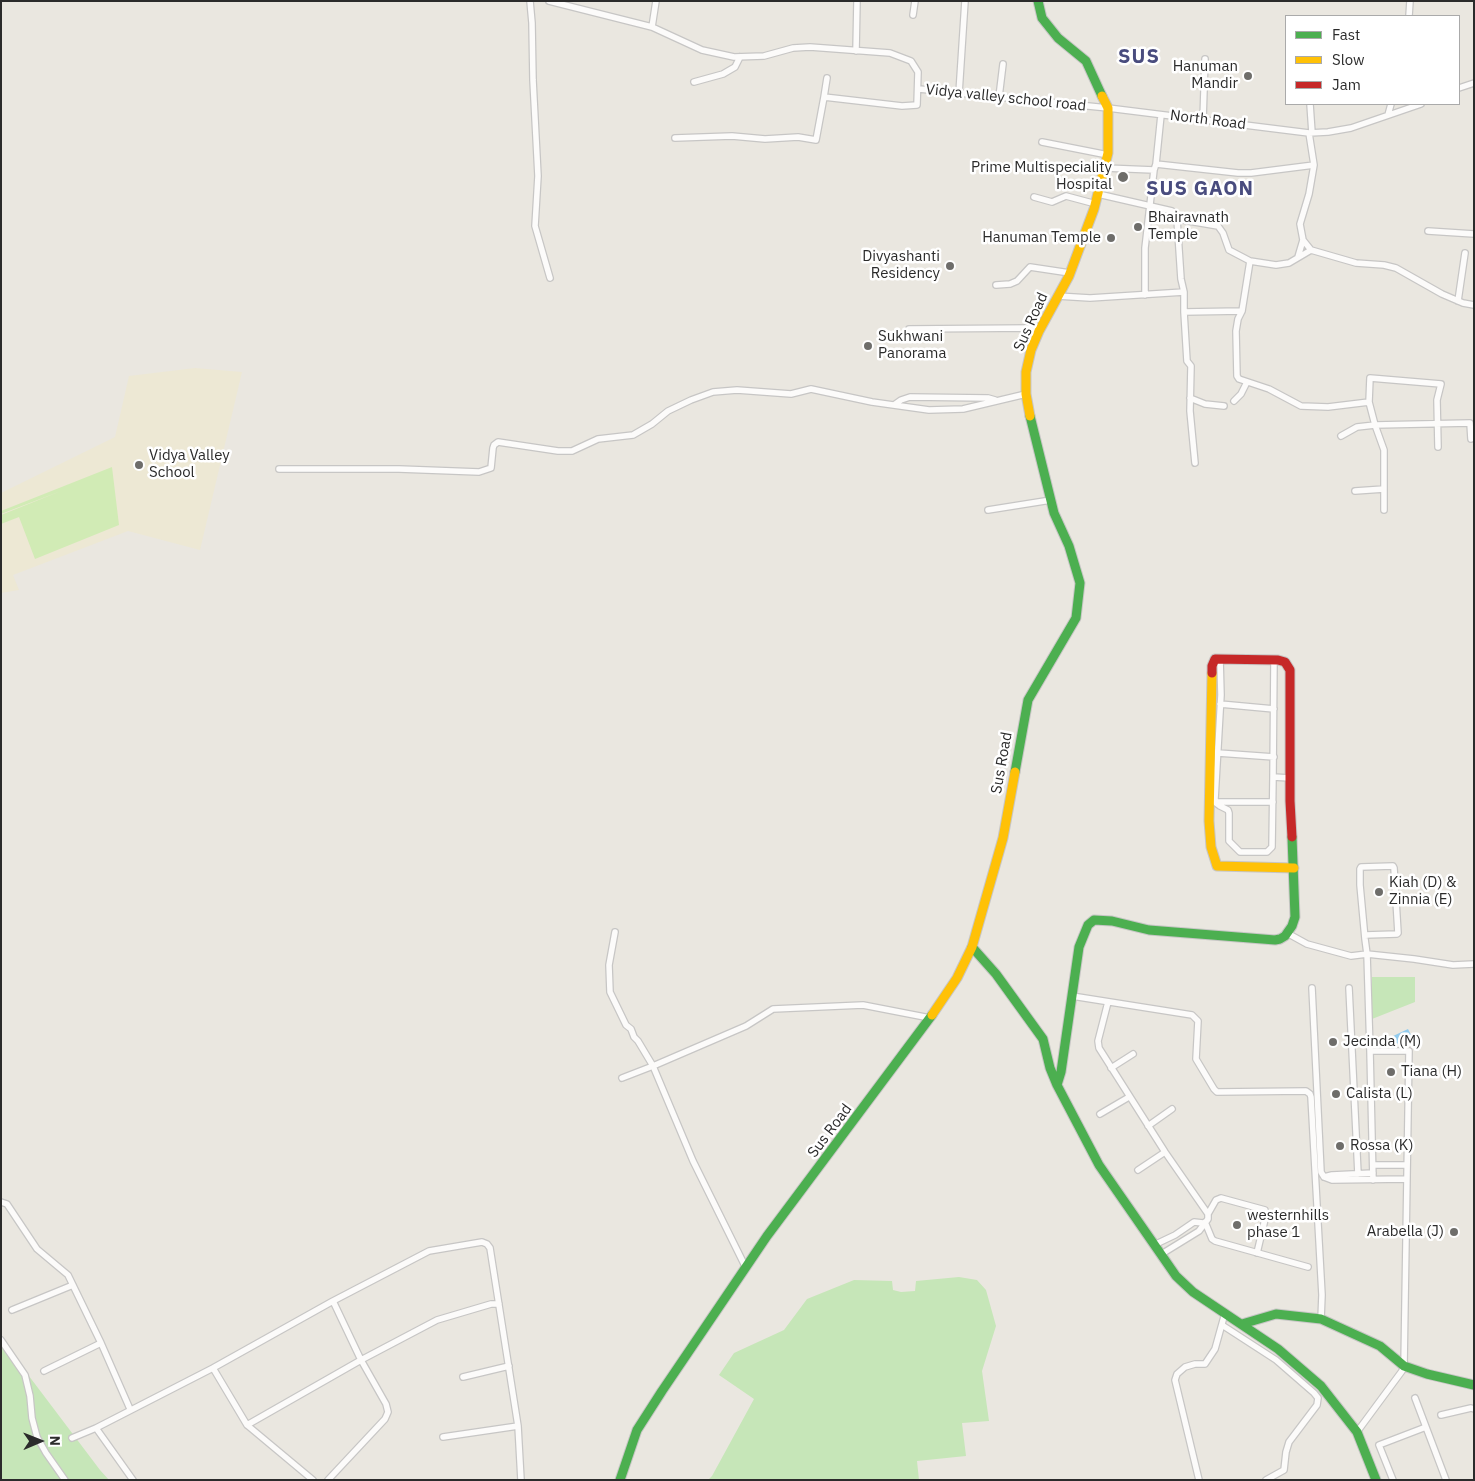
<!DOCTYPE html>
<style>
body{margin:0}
#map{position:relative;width:1475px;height:1481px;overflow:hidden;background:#eae7e0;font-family:"IBM Plex Sans",sans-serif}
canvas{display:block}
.frame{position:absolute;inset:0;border:2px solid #2b2b2b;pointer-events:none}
.legend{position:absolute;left:1285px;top:15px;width:175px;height:90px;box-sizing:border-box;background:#fff;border:1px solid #aaa;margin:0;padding:6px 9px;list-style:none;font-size:15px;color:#2b2b2b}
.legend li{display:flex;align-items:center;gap:10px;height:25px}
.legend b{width:25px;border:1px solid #aaa}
.north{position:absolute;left:15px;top:1416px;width:50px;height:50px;-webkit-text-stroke:4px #fff;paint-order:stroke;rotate:89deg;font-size:14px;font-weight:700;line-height:20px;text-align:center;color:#2b2b2b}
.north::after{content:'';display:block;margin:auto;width:18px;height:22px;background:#2b2b2b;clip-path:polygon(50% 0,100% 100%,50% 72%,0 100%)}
</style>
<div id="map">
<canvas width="1475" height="1481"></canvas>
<div class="frame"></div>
<ul class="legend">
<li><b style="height:6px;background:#4caf50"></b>Fast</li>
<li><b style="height:6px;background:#ffc107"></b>Slow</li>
<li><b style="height:6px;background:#c62828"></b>Jam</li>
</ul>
<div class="north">N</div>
</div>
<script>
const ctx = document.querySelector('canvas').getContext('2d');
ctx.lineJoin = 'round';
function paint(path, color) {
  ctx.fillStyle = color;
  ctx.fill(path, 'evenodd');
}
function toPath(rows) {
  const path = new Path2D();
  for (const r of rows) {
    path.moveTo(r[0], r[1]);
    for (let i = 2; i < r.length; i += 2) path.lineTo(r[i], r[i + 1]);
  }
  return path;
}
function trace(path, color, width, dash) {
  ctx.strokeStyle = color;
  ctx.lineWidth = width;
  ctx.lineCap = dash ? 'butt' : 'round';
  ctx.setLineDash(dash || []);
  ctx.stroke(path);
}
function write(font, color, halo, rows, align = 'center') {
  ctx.font = font + ' "IBM Plex Sans",sans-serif';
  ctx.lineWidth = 5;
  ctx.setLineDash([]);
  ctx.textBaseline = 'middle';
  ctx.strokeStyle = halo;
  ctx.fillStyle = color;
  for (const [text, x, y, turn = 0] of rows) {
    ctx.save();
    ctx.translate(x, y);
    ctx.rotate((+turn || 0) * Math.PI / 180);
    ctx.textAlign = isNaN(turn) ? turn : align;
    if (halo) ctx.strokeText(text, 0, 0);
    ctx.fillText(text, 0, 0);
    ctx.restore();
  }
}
paint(toPath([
 [195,368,242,372,200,550,128,531,13,575,19,590,1,593,1,493,115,437,129,376]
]), '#ede8d4');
paint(toPath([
 [1372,977,1415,977,1415,1002,1372,1019],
 [959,1277,977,1280,986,1290,996,1326,982,1371,989,1421,962,1423,966,1456,917,1461,919,1480,708,1480,712,1476,754,1399,719,1375,734,1353,784,1330,807,1299,854,1280,892,1281,893,1290,901,1292,915,1291,916,1281],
 [1,1339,100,1470,109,1480,1,1480]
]), '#c6e6b8');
paint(toPath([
 [112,467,119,525,35,559,19,517,1,524,1,515,61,491,1,514,1,511]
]), '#d1ebb5');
paint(toPath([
 [1408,1029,1412,1037,1394,1045,1391,1037]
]), '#92cbed');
const street = toPath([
 [530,1,532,23,533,80,538,176,535,226,550,278],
 [549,1,652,27,702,50,734,57,764,56,793,48,810,47,890,53,911,61,918,72,917,105,902,106,824,97,827,78],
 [913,15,915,1],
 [1409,16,1410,1],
 [652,27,656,1],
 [856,51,857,1],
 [694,82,723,74,735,67,740,57],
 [1459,88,1474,83],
 [919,89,1108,108,1309,133,1328,132,1351,128,1421,104],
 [959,93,965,1],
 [999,97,1003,64],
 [1310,104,1312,133],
 [1388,115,1391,104],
 [1203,120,1205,59],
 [1309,133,1314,165,1309,194,1300,224,1303,240,1311,250,1356,263,1384,265,1396,268,1442,294,1463,303,1474,305],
 [675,138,732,136,765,139,798,137,816,140,824,97],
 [1042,142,1108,155],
 [1156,164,1238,173,1251,173,1314,165],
 [1105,168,1154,170,1156,164,1161,115],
 [1098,194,1172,211,1177,219,1181,279,1184,292],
 [1034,197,1052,202,1066,196,1096,204],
 [1177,219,1218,226,1223,233,1229,250,1250,261],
 [1428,231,1474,234],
 [1147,234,1178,233],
 [1298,257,1303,240],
 [996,285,1010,284,1017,281,1030,267,1070,273],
 [1145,295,1145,248,1154,170],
 [1057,296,1090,298,1184,292,1184,312,1242,311,1250,261,1276,265,1289,263,1311,250],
 [1458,301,1465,253],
 [1242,311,1238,319,1236,331,1237,376,1239,379,1269,389,1301,406,1328,407,1369,402],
 [1184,312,1187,361,1191,366,1190,411,1195,463],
 [909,329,1032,328,1039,331],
 [1190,398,1205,404,1224,406],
 [1234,401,1241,394,1247,382],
 [894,405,901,400,910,397,988,398,995,400],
 [1341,436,1357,427,1375,425,1369,402,1370,378,1441,384,1437,400,1438,447],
 [279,469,399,469,479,472,491,468,493,448,494,445,498,442,558,451,572,451,598,439,633,435,652,424,668,411,691,400,713,392,737,390,791,394,811,389,872,402,929,410,963,409,1026,394],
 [1355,491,1384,489],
 [988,510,1051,500],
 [1384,510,1384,450,1375,425,1470,423,1471,439],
 [1220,658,1221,695,1215,799,1216,803,1220,806,1228,810,1229,813,1229,841,1240,852,1267,852,1272,847,1273,777],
 [1274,660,1273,777,1290,778],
 [1220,704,1274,709],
 [1218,753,1274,757],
 [1216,802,1273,802],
 [615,932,609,965,610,992,626,1025,631,1029,634,1037,638,1041,653,1066,693,1161,746,1268],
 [1287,933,1307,944,1351,956,1367,954,1414,959,1453,965,1474,964],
 [1365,935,1397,934,1398,933,1394,868,1393,866,1361,867,1360,869,1360,885,1365,939,1367,954,1370,1051],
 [1312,988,1321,1172,1324,1177,1332,1180,1407,1179],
 [1349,988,1358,1174],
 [1072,996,1192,1015,1198,1021,1196,1059,1214,1089,1217,1092,1306,1091,1310,1094,1311,1097,1322,1295,1321,1319],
 [1108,1002,1098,1041,1099,1048,1165,1152,1208,1214,1208,1219,1199,1231,1160,1255],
 [1111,1068,1133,1054],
 [622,1078,653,1066,746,1026,773,1009,863,1005,930,1018],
 [1100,1114,1129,1097],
 [1148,1126,1172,1109],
 [1373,1165,1407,1165],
 [1138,1170,1165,1152],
 [1324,1177,1332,1175,1373,1173],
 [1,1202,7,1204,37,1249,68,1275,101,1343,130,1409],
 [1208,1214,1216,1200,1221,1198,1265,1210,1266,1215,1257,1253],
 [1205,1222,1212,1239,1215,1241,1308,1267],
 [1154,1245,1175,1235,1194,1222,1203,1223],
 [12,1310,73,1285],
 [1222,1325,1276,1360,1314,1393,1318,1398,1317,1405,1289,1442,1286,1452,1284,1470,1266,1480],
 [1,1340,25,1375,30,1396,32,1418,37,1437,46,1453,65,1480],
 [44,1371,101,1343],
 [463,1377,509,1366],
 [1415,1398,1446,1480],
 [1441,1415,1471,1408,1474,1409],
 [247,1425,361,1360,437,1320,491,1304,499,1304],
 [1357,1432,1402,1371,1404,1366,1409,1051,1370,1051,1373,1180],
 [443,1437,518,1426],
 [72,1438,96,1428],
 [133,1480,96,1428,213,1368],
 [313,1480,247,1425,213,1368,333,1301,429,1251,482,1242,487,1244,490,1248,518,1426,521,1480],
 [328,1480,385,1419,388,1412,386,1404,361,1360,333,1301],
 [1199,1480,1175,1380,1177,1374,1185,1367,1195,1364,1205,1364,1215,1349,1225,1313],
 [1393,1480,1379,1445,1426,1427]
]);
const fast = toPath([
 [1038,1,1042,18,1058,38,1086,61,1102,96],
 [1015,772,1028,700,1076,618,1080,583,1069,546,1054,513,1030,416],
 [972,947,996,974,1043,1039,1050,1068,1057,1085,1099,1165,1176,1276,1193,1292,1278,1349,1321,1386,1357,1432,1376,1480],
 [1057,1085,1061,1072,1079,947,1088,925,1094,920,1112,921,1149,930,1275,940,1280,939,1285,936,1292,926,1295,917,1292,837],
 [1242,1324,1276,1314,1321,1319,1380,1346,1404,1366,1427,1374,1474,1385],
 [620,1480,637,1430,662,1391,767,1236,932,1015]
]);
const slow = toPath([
 [1030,416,1026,394,1026,372,1031,350,1039,331,1069,276,1094,209,1108,153,1108,108,1102,96],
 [1212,673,1209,821,1211,847,1217,866,1294,868],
 [932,1015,957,978,972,947,1003,838,1015,772]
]);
const jam = toPath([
 [1212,673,1212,666,1215,659,1278,660,1285,662,1290,670,1290,801,1292,837]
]);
trace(street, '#c7c6c5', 8);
trace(fast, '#c7c6c5', 11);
trace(slow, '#c7c6c5', 11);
trace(jam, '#c7c6c5', 11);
trace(street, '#fcfbfa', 5.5);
trace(fast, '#4caf50', 9);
trace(slow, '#ffc107', 9);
trace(jam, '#c62828', 9);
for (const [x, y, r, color] of [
 [1248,76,5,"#6e6d6a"],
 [1123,177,6,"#6e6d6a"],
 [1138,227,5,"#6e6d6a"],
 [1111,238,5,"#6e6d6a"],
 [950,266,5,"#6e6d6a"],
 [868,346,5,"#6e6d6a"],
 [139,465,5,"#6e6d6a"],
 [1379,892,5,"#6e6d6a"],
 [1333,1042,5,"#6e6d6a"],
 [1391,1072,5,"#6e6d6a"],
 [1336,1094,5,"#6e6d6a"],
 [1340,1146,5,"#6e6d6a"],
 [1237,1225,5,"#6e6d6a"],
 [1454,1232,5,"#6e6d6a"]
]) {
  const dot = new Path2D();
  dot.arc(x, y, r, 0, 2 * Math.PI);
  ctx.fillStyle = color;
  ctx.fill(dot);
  trace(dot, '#fff', 2);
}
write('15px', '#2b2b2b', '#fff', [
 ["Hanuman",1238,67,"right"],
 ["Mandir",1238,84,"right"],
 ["Prime Multispeciality",1112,168,"right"],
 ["Hospital",1112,185,"right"],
 ["Bhairavnath",1148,218],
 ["Temple",1148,235],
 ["Hanuman Temple",1101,238,"right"],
 ["Divyashanti",940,257,"right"],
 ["Residency",940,274,"right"],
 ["Sukhwani",878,337],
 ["Panorama",878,354],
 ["Vidya Valley",149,456],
 ["School",149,473],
 ["Kiah (D) &",1389,883],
 ["Zinnia (E)",1389,900],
 ["Jecinda (M)",1343,1042],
 ["Tiana (H)",1401,1072],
 ["Calista (L)",1346,1094],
 ["Rossa (K)",1350,1146],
 ["westernhills",1247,1216],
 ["phase 1",1247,1233],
 ["Arabella (J)",1444,1232,"right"]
], 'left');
write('15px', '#2b2b2b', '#fff', [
 ["Vidya valley school road",1006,98,6],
 ["North Road",1208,120,7],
 ["Sus Road",1031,322,-66],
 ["Sus Road",1002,763,-80],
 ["Sus Road",830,1131,-53]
]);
ctx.letterSpacing = '1px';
write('bold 20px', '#494c7e', '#fff', [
 ["SUS",1139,57],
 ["SUS GAON",1200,189]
]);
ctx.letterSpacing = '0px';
</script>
